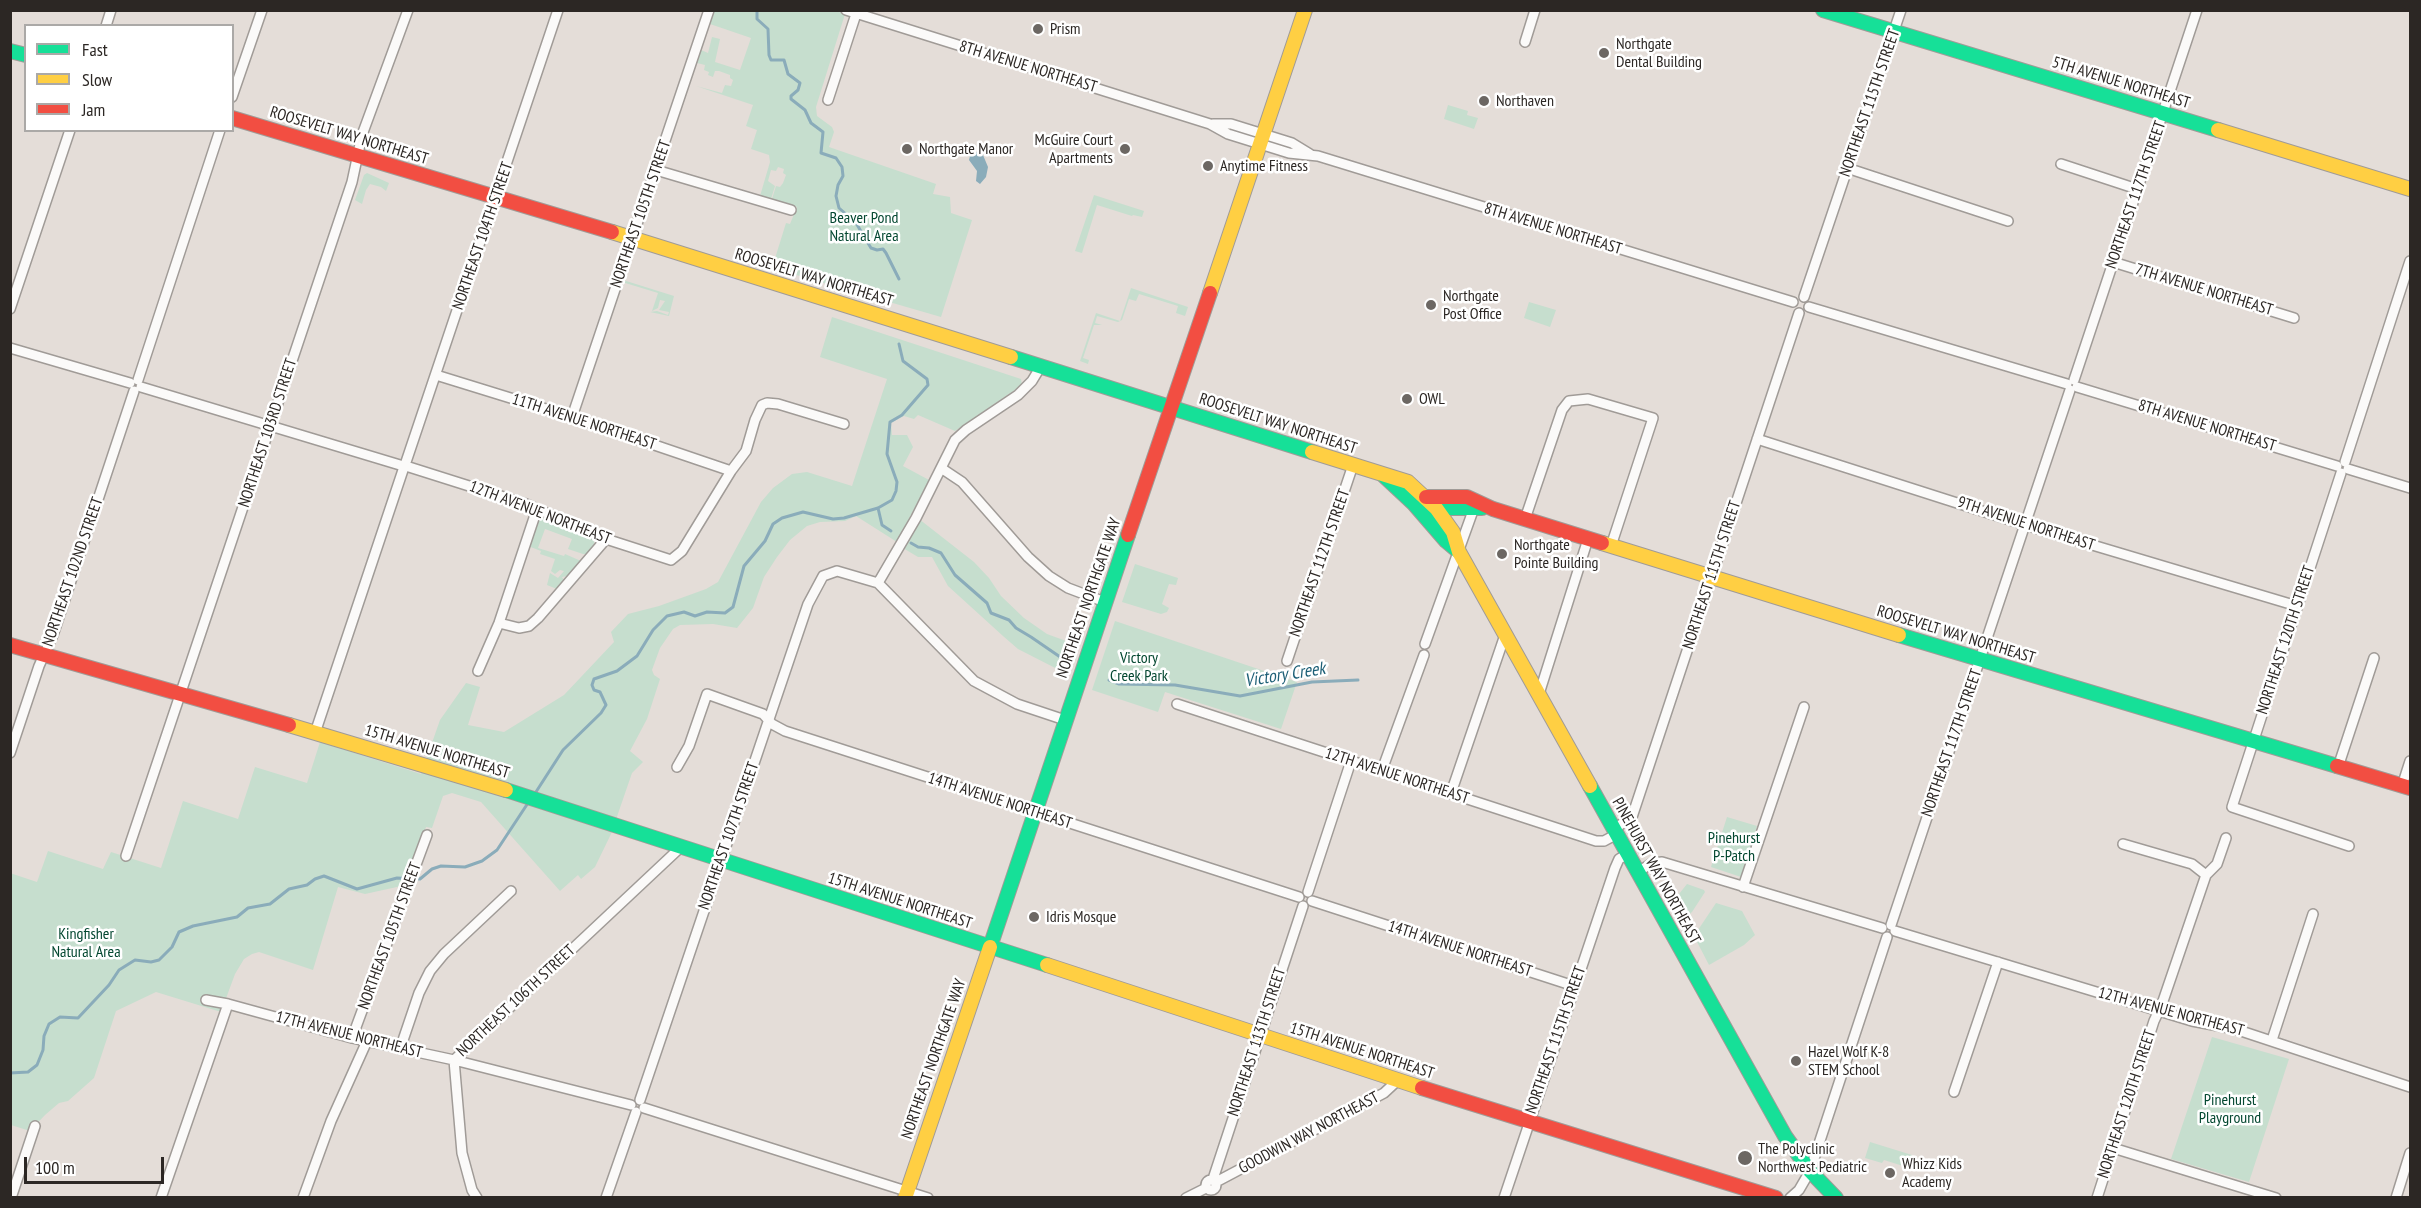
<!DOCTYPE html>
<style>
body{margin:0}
#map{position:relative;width:2421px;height:1208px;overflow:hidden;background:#e4ddd8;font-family:"PT Sans Narrow",sans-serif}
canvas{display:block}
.frame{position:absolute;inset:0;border:12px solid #2c2724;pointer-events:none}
.legend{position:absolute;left:24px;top:24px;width:210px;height:108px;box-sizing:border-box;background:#fff;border:2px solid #aba9a7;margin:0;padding:8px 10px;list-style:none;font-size:18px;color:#2c2724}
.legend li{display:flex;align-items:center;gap:12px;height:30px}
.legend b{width:30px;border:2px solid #aba9a7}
.scale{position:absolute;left:24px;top:1157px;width:140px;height:27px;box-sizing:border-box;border:3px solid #2c2724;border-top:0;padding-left:8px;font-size:18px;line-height:21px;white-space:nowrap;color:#2c2724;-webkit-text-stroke:4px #fff;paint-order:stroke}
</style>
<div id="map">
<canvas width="2421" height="1208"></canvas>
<div class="frame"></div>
<ul class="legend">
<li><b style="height:8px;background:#16e098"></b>Fast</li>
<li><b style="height:8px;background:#ffcf43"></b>Slow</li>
<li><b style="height:8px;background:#f24e42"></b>Jam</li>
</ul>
<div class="scale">100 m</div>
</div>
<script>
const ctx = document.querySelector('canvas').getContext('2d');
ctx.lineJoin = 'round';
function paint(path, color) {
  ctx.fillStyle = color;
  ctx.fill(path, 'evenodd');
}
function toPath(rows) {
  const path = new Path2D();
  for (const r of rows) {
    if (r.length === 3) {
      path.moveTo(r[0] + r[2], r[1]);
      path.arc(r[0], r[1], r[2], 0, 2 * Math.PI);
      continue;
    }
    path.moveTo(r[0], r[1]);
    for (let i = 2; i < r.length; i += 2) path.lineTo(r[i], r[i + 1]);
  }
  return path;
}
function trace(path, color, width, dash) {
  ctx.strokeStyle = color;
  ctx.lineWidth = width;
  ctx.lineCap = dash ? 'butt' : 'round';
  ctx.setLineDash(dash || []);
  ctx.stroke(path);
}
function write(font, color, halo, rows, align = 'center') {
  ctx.font = font + ' "PT Sans Narrow",sans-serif';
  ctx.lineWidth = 5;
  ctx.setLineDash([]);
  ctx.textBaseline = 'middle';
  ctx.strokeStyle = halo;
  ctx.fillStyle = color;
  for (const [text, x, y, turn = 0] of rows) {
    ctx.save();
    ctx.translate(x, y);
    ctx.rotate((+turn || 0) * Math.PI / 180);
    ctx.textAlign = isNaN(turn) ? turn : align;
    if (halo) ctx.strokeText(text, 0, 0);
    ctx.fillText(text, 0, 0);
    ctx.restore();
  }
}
paint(toPath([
 [833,10,845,14,816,107,817,116,832,127,834,132,829,147,936,184,933,194,950,197,951,213,972,220,941,317,772,268,786,223,790,224,797,207,772,199,776,186,780,187,783,183,786,175,783,173,784,169,778,167,776,171,771,170,768,181,775,186,771,199,760,196,770,162,769,155,751,149,757,130,746,126,753,105,696,86,722,93,725,85,731,86,733,80,730,78,730,75,719,71,715,71,713,77,708,75,709,72,704,70,705,65,697,63,701,50,708,53,712,37,720,39,715,62,740,70,751,38,710,24,714,11],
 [1448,105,1468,111,1467,115,1478,118,1474,129,1444,119],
 [367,173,389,183,386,191,381,187,370,184,366,190,362,204,355,200,364,175],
 [1094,195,1144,211,1142,217,1133,215,1132,216,1097,205,1082,253,1075,251],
 [623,280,674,296,669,316,650,312,657,311,668,315,669,312,659,310,665,301,660,300,658,308,652,311,658,293,622,282],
 [1131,288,1188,307,1185,316,1176,313,1178,306,1139,294,1136,301,1129,299,1122,320,1118,322,1097,316,1095,323,1102,325,1094,325,1083,358,1089,360,1088,364,1080,361,1096,313,1120,321],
 [1529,302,1556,310,1550,327,1524,318],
 [832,317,1021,379,1022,385,955,431,918,415,914,419,904,416,891,423,892,435,907,435,913,447,903,466,929,480,897,542,856,516,845,521,820,522,807,526,790,540,777,557,764,577,753,608,737,628,713,624,680,625,673,629,660,648,652,670,654,675,660,679,647,719,630,751,643,762,632,773,611,834,595,867,581,879,578,875,560,891,481,802,452,793,443,796,432,828,426,827,406,885,365,894,338,887,313,970,259,952,252,954,244,959,235,974,221,1012,156,992,116,1011,94,1078,68,1101,59,1103,45,1115,30,1131,11,1125,10,873,37,882,48,851,103,869,111,852,161,868,183,801,238,819,255,767,307,783,320,742,421,774,440,720,466,683,480,687,468,725,504,732,564,695,614,642,611,632,628,614,659,606,706,589,718,582,761,502,773,488,792,474,807,472,852,486,887,379,820,357],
 [544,517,595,540,593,547,587,554,583,554,568,549,572,539,545,529,538,548,564,556,565,554,581,561,568,576,562,577,564,580,557,589,547,585,550,573,558,578,564,571,560,570,555,574,551,571,555,559,540,554,541,551,528,546,537,522],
 [919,519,974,562,989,578,1001,596,1024,618,1047,634,1077,645,1067,674,1018,649,1003,636,948,586,932,557,918,557,903,548],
 [1135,564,1178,578,1176,585,1169,584,1162,604,1169,608,1167,612,1161,614,1122,602],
 [1115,621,1297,682,1281,729,1165,692,1158,712,1092,690],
 [1727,817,1757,826,1741,877,1711,867],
 [1687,884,1704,890,1705,892,1692,912,1686,917,1675,899],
 [1716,903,1742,911,1755,935,1744,945,1709,965,1694,936],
 [2212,1037,2289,1059,2249,1182,2171,1159],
 [1870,1142,1912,1155,1907,1171,1902,1169,1903,1166,1884,1160,1882,1163,1865,1158]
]), '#c6dece');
paint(toPath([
 [976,152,983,155,988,167,986,177,980,184,976,181,977,171,969,160,970,156]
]), '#8aacba');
trace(toPath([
 [757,10,757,19,768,29,769,55,771,60,784,60,788,74,800,83,798,90,791,96,791,99,805,110,811,123,823,132,821,153,836,158,842,167,843,176,838,185,836,196,839,208,856,223,871,248,877,250,883,249,886,253,899,279],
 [878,508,882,525,891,531],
 [911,543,918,547,929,548,941,553,955,575,987,603,991,613,1009,620,1016,628,1031,637,1066,661],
 [1109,680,1119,684,1175,685,1240,696,1312,682,1358,680],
 [534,795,563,750,601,713,606,705,600,692,594,690,592,685,594,679,617,671,637,656,653,630,667,616,684,612,695,616,707,612,725,613,733,607,744,566,765,541,773,524,782,518,803,512,833,519,844,518,878,508,892,500,896,491,897,482,887,454,890,422,902,415,928,385,927,379,903,361,899,344],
 [10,1073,28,1072,37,1065,43,1050,44,1036,49,1024,60,1017,78,1018,109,985,119,970,135,960,151,962,159,960,172,947,179,932,193,926,237,917,248,908,270,904,289,889,307,885,315,879,324,876,357,889,397,878,420,879,432,869,441,866,465,867,482,861,497,850,528,803]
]), '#8aacba', 3);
const street = toPath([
 [846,10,1210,124,1228,134,1289,153,1318,156,1793,302],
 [106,26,111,10],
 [1525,42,1535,10],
 [232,97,262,10],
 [828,100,856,14],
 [1213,124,1231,124,1292,143,1310,154],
 [2061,164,2137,189],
 [1847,168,2008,221],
 [656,170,791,210],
 [2113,262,2294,318],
 [1804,297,1901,10],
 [1809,307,2067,384],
 [10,309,70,130],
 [10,348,130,383],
 [436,375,572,417,731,471],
 [138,380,220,130],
 [2074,380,2197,10],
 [141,387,400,465],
 [2077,387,2337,466],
 [572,417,709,10],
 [1757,439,2032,527,2297,606],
 [406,462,558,10],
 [2345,462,2410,261],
 [409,467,526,504,606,539,671,560,682,551,731,471,746,451,755,420,762,405,767,403,778,404,844,424],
 [941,468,962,482,1028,557,1049,576,1068,588,1105,602],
 [2348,469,2410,488],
 [2341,473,2232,807,2349,846],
 [1525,519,1562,410,1569,401,1588,399,1653,418,1611,546],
 [878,583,916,518,955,440,966,430,1018,395,1032,381,1041,366],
 [499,623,519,628,529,626,538,618,606,539],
 [1425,644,1474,508],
 [1287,661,1353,465],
 [478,671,499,623,537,509],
 [1539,694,1588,539],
 [1177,704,1596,841,1604,841,1617,834],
 [315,733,403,470],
 [10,753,39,666,53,635,134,391],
 [677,767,689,746,707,694,763,714,772,724,785,731,1299,897],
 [2338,767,2374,658],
 [1382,770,1424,655],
 [2402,786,2410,761],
 [1451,793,1505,635],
 [1614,829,1632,817,1799,313],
 [2123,844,2192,864,2206,875],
 [126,856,352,182,362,135,408,10],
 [1638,872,1652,863,1662,862,1882,928],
 [1743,887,1804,707],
 [1308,892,1351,761],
 [1312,901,1574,986],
 [1891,925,2070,390],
 [1895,931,2192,1021,2235,1029,2410,1087],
 [206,1000,228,1004,352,1038,454,1060,631,1105],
 [352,1038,427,835],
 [2272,1040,2313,914],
 [400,1049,419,993,430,971,444,954,511,891],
 [1954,1092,1998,962],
 [640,1100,808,604,823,576,837,571,878,583,974,681,1017,704,1065,720],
 [644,1108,928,1198],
 [2113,1148,2276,1198],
 [1213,1179,1303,906],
 [1211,1185,5],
 [1216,1182,1384,1093,1398,1080],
 [11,1198,35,1126],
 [161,1198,228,1004],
 [303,1198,331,1121,367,1041],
 [477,1198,472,1190,462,1153,454,1060,682,846],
 [606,1198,636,1112],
 [1186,1198,1206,1188],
 [1504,1198,1615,868,1619,859,1628,854],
 [1790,1198,1799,1190,1810,1171,1887,937],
 [2097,1198,2154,1021,2162,1004,2206,875,2217,864,2226,838],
 [2396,1198,2410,1153]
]);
const fast = toPath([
 [1823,10,2218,130],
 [10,51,26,55],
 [1011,357,1312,452],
 [1384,476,1414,504,1436,508,1482,508],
 [1414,504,1446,541,1459,552],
 [1899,635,2337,766],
 [1590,786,1785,1136,1810,1171,1836,1198],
 [506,790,1047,965],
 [990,947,1128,535]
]);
const slow = toPath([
 [2218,130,2410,189],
 [612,232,1011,357],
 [1210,293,1305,10],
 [1312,452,1408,482,1436,508,1453,532,1459,552,1590,786],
 [1602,543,1899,635],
 [289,725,506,790],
 [1047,965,1422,1088],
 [905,1198,990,947]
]);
const jam = toPath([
 [232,118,612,232],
 [1426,497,1467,497,1493,509,1602,543],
 [1128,535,1210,293],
 [10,645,289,725],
 [2337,766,2410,788],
 [1422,1088,1776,1198]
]);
trace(street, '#a09b97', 12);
trace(fast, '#a09b97', 16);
trace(slow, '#a09b97', 16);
trace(jam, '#a09b97', 16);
trace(street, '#fbfaf9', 9);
trace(fast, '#16e098', 14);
trace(slow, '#ffcf43', 14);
trace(jam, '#f24e42', 14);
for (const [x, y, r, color] of [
 [1038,29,6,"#6c6763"],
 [1604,53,6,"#6c6763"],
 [1484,101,6,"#6c6763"],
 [907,149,6,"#6c6763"],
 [1125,149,6,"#6c6763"],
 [1208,166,6,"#6c6763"],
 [1431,305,6,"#6c6763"],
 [1407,399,6,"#6c6763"],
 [1502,554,6,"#6c6763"],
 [1034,917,6,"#6c6763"],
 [1796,1061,6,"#6c6763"],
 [1745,1158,8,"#6c6763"],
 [1890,1173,6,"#6c6763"]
]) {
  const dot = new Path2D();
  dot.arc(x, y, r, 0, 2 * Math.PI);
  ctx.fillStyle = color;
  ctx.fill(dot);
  trace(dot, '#fff', 2);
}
write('16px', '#2c2724', '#fff', [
 ["Prism",1050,29],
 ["Northgate",1616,44],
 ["Dental Building",1616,62],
 ["Northaven",1496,101],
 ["McGuire Court",1113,140,"right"],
 ["Apartments",1113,158,"right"],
 ["Northgate Manor",919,149],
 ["Anytime Fitness",1220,166],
 ["Northgate",1443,296],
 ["Post Office",1443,314],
 ["OWL",1419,399],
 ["Northgate",1514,545],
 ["Pointe Building",1514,563],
 ["Idris Mosque",1046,917],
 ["Hazel Wolf K-8",1808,1052],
 ["STEM School",1808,1070],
 ["The Polyclinic",1758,1149],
 ["Northwest Pediatric",1758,1167],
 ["Whizz Kids",1902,1164],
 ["Academy",1902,1182]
], 'left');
write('16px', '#2c2724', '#fff', [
 ["8TH AVENUE NORTHEAST",1028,67,17],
 ["5TH AVENUE NORTHEAST",2121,83,17],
 ["NORTHEAST 115TH STREET",1870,103,-71],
 ["ROOSEVELT WAY NORTHEAST",349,136,17],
 ["NORTHEAST 117TH STREET",2136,195,-71],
 ["NORTHEAST 105TH STREET",641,214,-71],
 ["8TH AVENUE NORTHEAST",1553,229,17],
 ["NORTHEAST 104TH STREET",483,236,-71],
 ["ROOSEVELT WAY NORTHEAST",814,278,17],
 ["7TH AVENUE NORTHEAST",2204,290,17],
 ["11TH AVENUE NORTHEAST",584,422,18],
 ["ROOSEVELT WAY NORTHEAST",1278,424,18],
 ["8TH AVENUE NORTHEAST",2207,426,17],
 ["NORTHEAST 103RD STREET",268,433,-72],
 ["12TH AVENUE NORTHEAST",540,513,21],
 ["9TH AVENUE NORTHEAST",2026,524,18],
 ["NORTHEAST 112TH STREET",1320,563,-71],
 ["NORTHEAST 102ND STREET",73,572,-71],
 ["NORTHEAST 115TH STREET",1712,575,-72],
 ["NORTHEAST NORTHGATE WAY",1089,598,-71],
 ["ROOSEVELT WAY NORTHEAST",1956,635,17],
 ["NORTHEAST 120TH STREET",2286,640,-72],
 ["NORTHEAST 117TH STREET",1952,743,-71],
 ["15TH AVENUE NORTHEAST",437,752,17],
 ["12TH AVENUE NORTHEAST",1397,776,18],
 ["14TH AVENUE NORTHEAST",1000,801,18],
 ["NORTHEAST 107TH STREET",729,836,-71],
 ["PINEHURST WAY NORTHEAST",1656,871,61],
 ["15TH AVENUE NORTHEAST",900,901,18],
 ["NORTHEAST 105TH STREET",390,936,-70],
 ["14TH AVENUE NORTHEAST",1460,949,18],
 ["NORTHEAST 106TH STREET",516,1001,-43],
 ["12TH AVENUE NORTHEAST",2171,1012,15],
 ["17TH AVENUE NORTHEAST",349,1035,14],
 ["NORTHEAST 115TH STREET",1556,1040,-71],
 ["NORTHEAST 113TH STREET",1257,1042,-72],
 ["15TH AVENUE NORTHEAST",1362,1051,18],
 ["NORTHEAST NORTHGATE WAY",934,1059,-71],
 ["NORTHEAST 120TH STREET",2127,1104,-72],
 ["GOODWIN WAY NORTHEAST",1309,1133,-28]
]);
write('16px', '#034730', '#fff', [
 ["Beaver Pond",864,218],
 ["Natural Area",864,236],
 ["Victory",1139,658],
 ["Creek Park",1139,676],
 ["Pinehurst",1734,838],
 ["P-Patch",1734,856],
 ["Kingfisher",86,934],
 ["Natural Area",86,952],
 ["Pinehurst",2230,1100],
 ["Playground",2230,1118]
]);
write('italic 18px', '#1d5f76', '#fff', [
 ["Victory Creek",1285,675,-9]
]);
</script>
